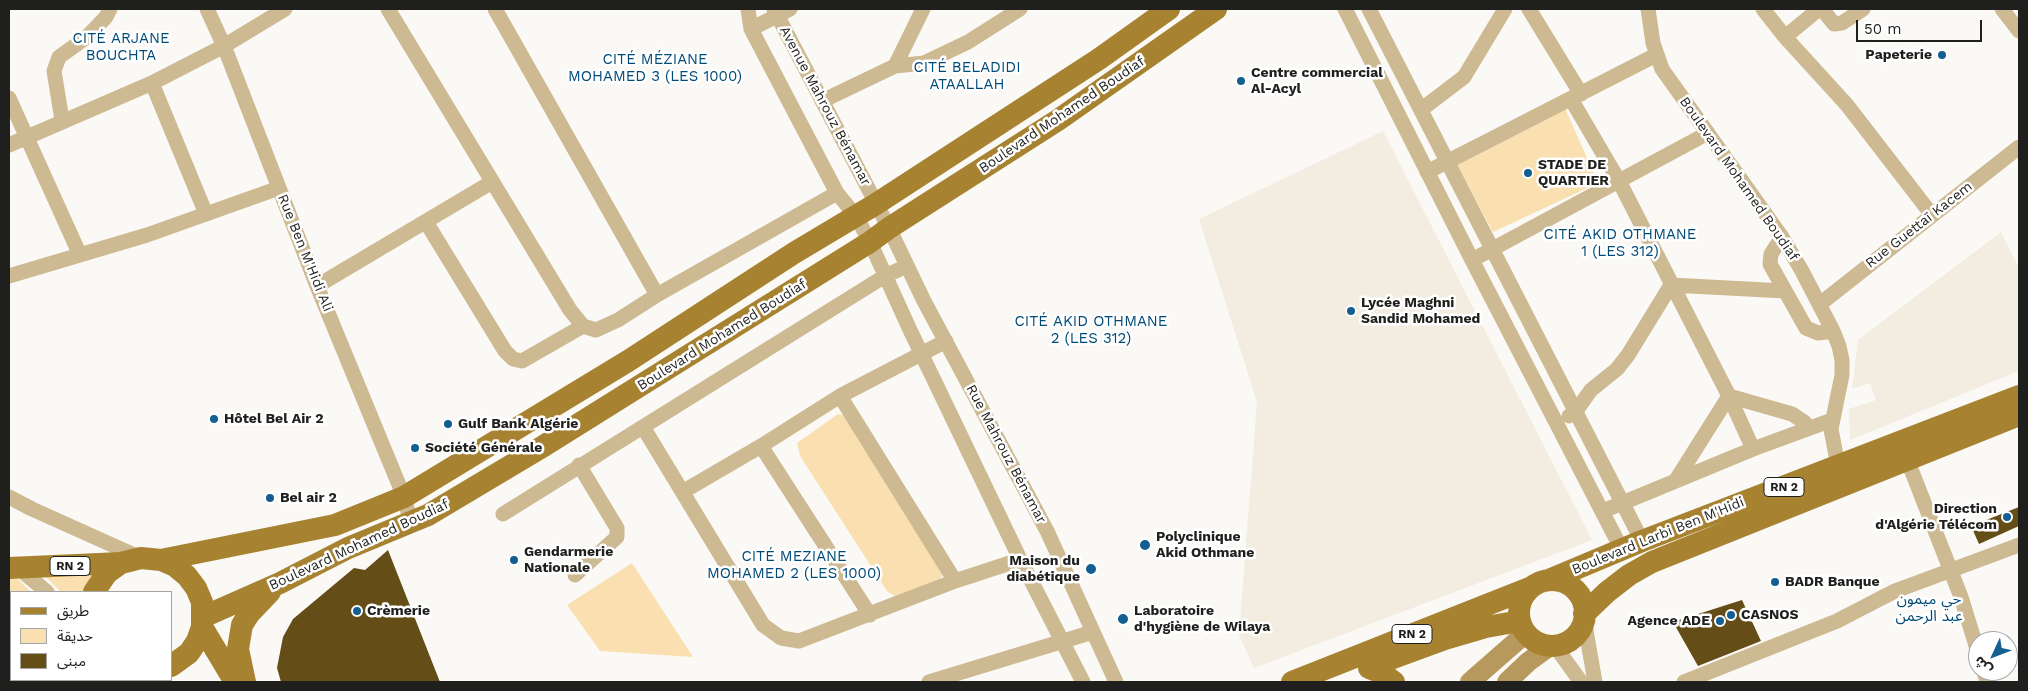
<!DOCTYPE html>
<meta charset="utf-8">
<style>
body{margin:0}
#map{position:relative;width:2028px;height:691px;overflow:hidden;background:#fbf9f5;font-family:"Work Sans","Noto Sans Arabic",sans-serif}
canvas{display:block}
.frame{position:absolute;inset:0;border:10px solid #1f1f1d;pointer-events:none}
.legend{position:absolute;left:10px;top:591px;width:162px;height:90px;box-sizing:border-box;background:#fff;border:1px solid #a5a5a5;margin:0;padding:6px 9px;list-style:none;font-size:15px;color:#1f1f1d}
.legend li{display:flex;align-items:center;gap:10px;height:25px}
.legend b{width:25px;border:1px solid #a5a5a5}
.north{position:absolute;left:1968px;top:631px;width:50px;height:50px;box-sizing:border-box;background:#fff;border:1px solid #a5a5a5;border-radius:50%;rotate:227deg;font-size:14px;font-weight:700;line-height:20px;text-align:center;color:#1f1f1d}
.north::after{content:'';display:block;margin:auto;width:18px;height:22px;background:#145f92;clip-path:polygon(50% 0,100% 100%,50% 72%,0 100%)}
.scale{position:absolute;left:1856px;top:20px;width:126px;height:22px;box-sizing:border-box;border:2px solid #1f1f1d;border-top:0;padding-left:6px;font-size:15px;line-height:18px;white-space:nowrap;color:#1f1f1d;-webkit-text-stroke:4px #fff;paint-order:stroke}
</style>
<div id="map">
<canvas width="2028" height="691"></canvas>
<div class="frame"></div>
<ul class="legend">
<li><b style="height:6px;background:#a78230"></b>طريق</li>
<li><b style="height:14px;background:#fae0b0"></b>حديقة</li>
<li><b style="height:14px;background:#654d18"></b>مبنى</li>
</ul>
<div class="north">ش</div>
<div class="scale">50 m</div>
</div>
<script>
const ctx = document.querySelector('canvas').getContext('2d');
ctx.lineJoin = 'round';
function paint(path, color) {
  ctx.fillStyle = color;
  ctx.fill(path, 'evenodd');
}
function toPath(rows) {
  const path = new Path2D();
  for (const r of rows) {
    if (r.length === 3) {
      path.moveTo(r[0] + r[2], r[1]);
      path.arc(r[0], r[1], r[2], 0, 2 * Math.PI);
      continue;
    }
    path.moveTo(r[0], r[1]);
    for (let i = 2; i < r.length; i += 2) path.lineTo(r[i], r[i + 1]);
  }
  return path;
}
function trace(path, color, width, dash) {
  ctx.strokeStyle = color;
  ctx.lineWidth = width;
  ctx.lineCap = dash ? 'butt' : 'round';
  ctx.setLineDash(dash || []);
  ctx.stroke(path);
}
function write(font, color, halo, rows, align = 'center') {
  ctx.font = font + ' "Work Sans","Noto Sans Arabic",sans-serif';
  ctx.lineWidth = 5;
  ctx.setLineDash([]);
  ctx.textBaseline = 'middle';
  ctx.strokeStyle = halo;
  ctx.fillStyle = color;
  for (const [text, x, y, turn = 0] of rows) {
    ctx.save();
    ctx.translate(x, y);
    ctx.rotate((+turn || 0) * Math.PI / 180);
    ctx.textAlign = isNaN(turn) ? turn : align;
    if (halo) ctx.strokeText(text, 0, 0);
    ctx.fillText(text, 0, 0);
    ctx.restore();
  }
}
paint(toPath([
 [1383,131,1592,540,1254,668,1239,635,1257,402,1199,219],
 [2001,232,2019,268,2019,371,1850,440,1849,409,1876,400,1870,383,1852,389,1858,340]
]), '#f2ece1');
paint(toPath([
 [1565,108,1598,183,1493,232,1456,163],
 [838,414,848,416,945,569,941,578,896,597,887,591,800,456,797,443],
 [632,563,693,657,600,651,567,605],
 [45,576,99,576,92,592,61,592],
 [9,578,18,579,31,592,11,592,11,606,9,605]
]), '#fae0b0');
paint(toPath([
 [2019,507,2019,526,1979,544,1971,526],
 [388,550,440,682,281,682,277,668,283,637,293,619,354,568,365,570],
 [1742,600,1761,641,1698,666,1673,622]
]), '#654d18');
trace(toPath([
 [207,9,224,46,317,286,404,497,411,523],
 [388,9,570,310,583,326,596,330,618,320,657,295,837,193],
 [495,9,657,295],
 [748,9,751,29,837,193,856,216,870,242,910,330,1020,559,1083,682],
 [774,9,889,228,924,301,1047,531,1116,682],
 [1345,9,1472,260,1622,550],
 [1369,9,1642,541],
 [1529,9,1581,94],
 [1648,9,1653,43,1662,69,1782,237,1802,271,1833,331,1839,346,1842,360,1842,375,1831,429,1838,466],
 [1763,9,1785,37,1819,9],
 [1822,9,1834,24,1842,23,1863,9],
 [2002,9,2019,31],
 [751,29,790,9],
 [1785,37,1847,105,1932,215],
 [895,66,923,9],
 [152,83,206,214],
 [9,98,80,255],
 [1571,99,1619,181,1729,396,1753,449],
 [822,101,895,66,924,63,968,42,1020,9],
 [1422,109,1464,77,1505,9],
 [62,120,54,71,59,57,87,37,106,17,110,9],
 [9,145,152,83,224,46,285,9],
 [1427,172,1656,55],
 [426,222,505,351,513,359,522,361,583,326],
 [1782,237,1771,254,1770,264,1806,328,1818,333,1833,331],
 [1472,260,1708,133],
 [9,276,147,235,279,188],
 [317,286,492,182],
 [1820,304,2019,147],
 [840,396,955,581],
 [1569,416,1576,411,1591,390,1617,369,1628,355,1671,285,1785,291],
 [643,427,763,625,781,638,799,641,955,581,1010,563],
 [761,446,870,615],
 [1907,459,1961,597,1978,652],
 [1676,480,1729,396,1792,414,1804,422,1808,427],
 [684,491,761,446,840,396,946,341],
 [9,497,32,509,141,558],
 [1603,511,1753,449,1832,420],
 [503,514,885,276,907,266],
 [16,566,47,592],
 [575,575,617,537,617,528,579,465],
 [1584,619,1595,682],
 [1555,646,1581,682],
 [1984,671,1987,682],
 [121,682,122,680],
 [929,682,1093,632],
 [1684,682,1837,621,1895,591,2019,545]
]), '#cdb992', 15);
trace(toPath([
 [1470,682,1526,633],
 [1507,682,1528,662,1550,646]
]), '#b8995d', 20);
trace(toPath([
 [161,560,335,525,404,497,628,361,794,253,876,204,1099,59,1169,9],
 [9,568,121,563],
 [1549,580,1642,541,2019,396],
 [1552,613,33],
 [94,592,107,573,121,563,141,558,161,560,175,566,187,576,196,588,202,602,202,627,197,641,189,653,171,666],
 [1584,614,1607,592,1629,575,1652,562,2019,415],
 [203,617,280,583,348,548,428,515,542,447,870,242,889,228,1058,120,1216,9],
 [202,627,235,682],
 [9,631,11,631],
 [1385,661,1445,639,1486,627,1520,621],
 [1369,668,1382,673,1394,682],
 [145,680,148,682],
 [245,682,238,649,242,625,249,614,270,592],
 [1292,682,1532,587]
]), '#a78230', 22);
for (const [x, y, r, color] of [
 [1942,55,5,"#145f92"],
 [1241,81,5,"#145f92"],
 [1528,173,5,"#145f92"],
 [1351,311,5,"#145f92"],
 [214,419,5,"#145f92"],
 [448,424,5,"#145f92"],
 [415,448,5,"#145f92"],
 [270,498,5,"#145f92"],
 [2007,517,5,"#145f92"],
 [1145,545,6,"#145f92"],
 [514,560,5,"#145f92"],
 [1091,569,6,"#145f92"],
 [1775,582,5,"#145f92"],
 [357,611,5,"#145f92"],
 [1731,615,5,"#145f92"],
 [1123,619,6,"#145f92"],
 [1720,621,5,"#145f92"]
]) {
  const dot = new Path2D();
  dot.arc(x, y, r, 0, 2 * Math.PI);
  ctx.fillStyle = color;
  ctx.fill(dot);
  trace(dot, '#fff', 2);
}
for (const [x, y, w] of [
 [1784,487,40],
 [70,566,40],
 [1412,634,40]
]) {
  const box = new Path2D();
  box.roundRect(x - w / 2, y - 9.5, w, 19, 4);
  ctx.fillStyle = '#fff';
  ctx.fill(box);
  trace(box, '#1f1f1d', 1);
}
write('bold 12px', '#1f1f1d', null, [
 ["RN 2",1784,487],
 ["RN 2",70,566],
 ["RN 2",1412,634]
]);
write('bold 14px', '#1f1f1d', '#fff', [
 ["Papeterie",1932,55,"right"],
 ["Centre commercial",1251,73],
 ["Al-Acyl",1251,89],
 ["STADE DE",1538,165],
 ["QUARTIER",1538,181],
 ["Lycée Maghni",1361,303],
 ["Sandid Mohamed",1361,319],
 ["Hôtel Bel Air 2",224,419],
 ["Gulf Bank Algérie",458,424],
 ["Société Générale",425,448],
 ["Bel air 2",280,498],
 ["Direction",1997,509,"right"],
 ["d'Algérie Télécom",1997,525,"right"],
 ["Polyclinique",1156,537],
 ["Akid Othmane",1156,553],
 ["Gendarmerie",524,552],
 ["Nationale",524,568],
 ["Maison du",1080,561,"right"],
 ["diabétique",1080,577,"right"],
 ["BADR Banque",1785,582],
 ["Crèmerie",367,611],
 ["Laboratoire",1134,611],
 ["d'hygiène de Wilaya",1134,627],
 ["CASNOS",1741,615],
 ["Agence ADE",1710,621,"right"]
], 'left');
write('14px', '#1f1f1d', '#fff', [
 ["Avenue Mahrouz Bénamar",825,106,62],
 ["Boulevard Mohamed Boudiaf",1062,115,-34],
 ["Boulevard Mohamed Boudiaf",1739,179,55],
 ["Rue Guettaï Kacem",1919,225,-38],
 ["Rue Ben M'Hidi Ali",305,253,68],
 ["Boulevard Mohamed Boudiaf",722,335,-32],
 ["Rue Mahrouz Bénamar",1006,454,62],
 ["Boulevard Larbi Ben M'Hidi",1658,536,-22],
 ["Boulevard Mohamed Boudiaf",359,545,-25]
]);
write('15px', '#004a78', '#fff', [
 ["CITÉ ARJANE",121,39],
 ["BOUCHTA",121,56],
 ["CITÉ MÉZIANE",655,60],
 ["MOHAMED 3 (LES 1000)",655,77],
 ["CITÉ BELADIDI",967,68],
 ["ATAALLAH",967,85],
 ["CITÉ AKID OTHMANE",1620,235],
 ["1 (LES 312)",1620,252],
 ["CITÉ AKID OTHMANE",1091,322],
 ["2 (LES 312)",1091,339],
 ["CITÉ MEZIANE",794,557],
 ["MOHAMED 2 (LES 1000)",794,574],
 ["حي ميمون",1929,600],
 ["عبد الرحمن",1929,617]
]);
</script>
